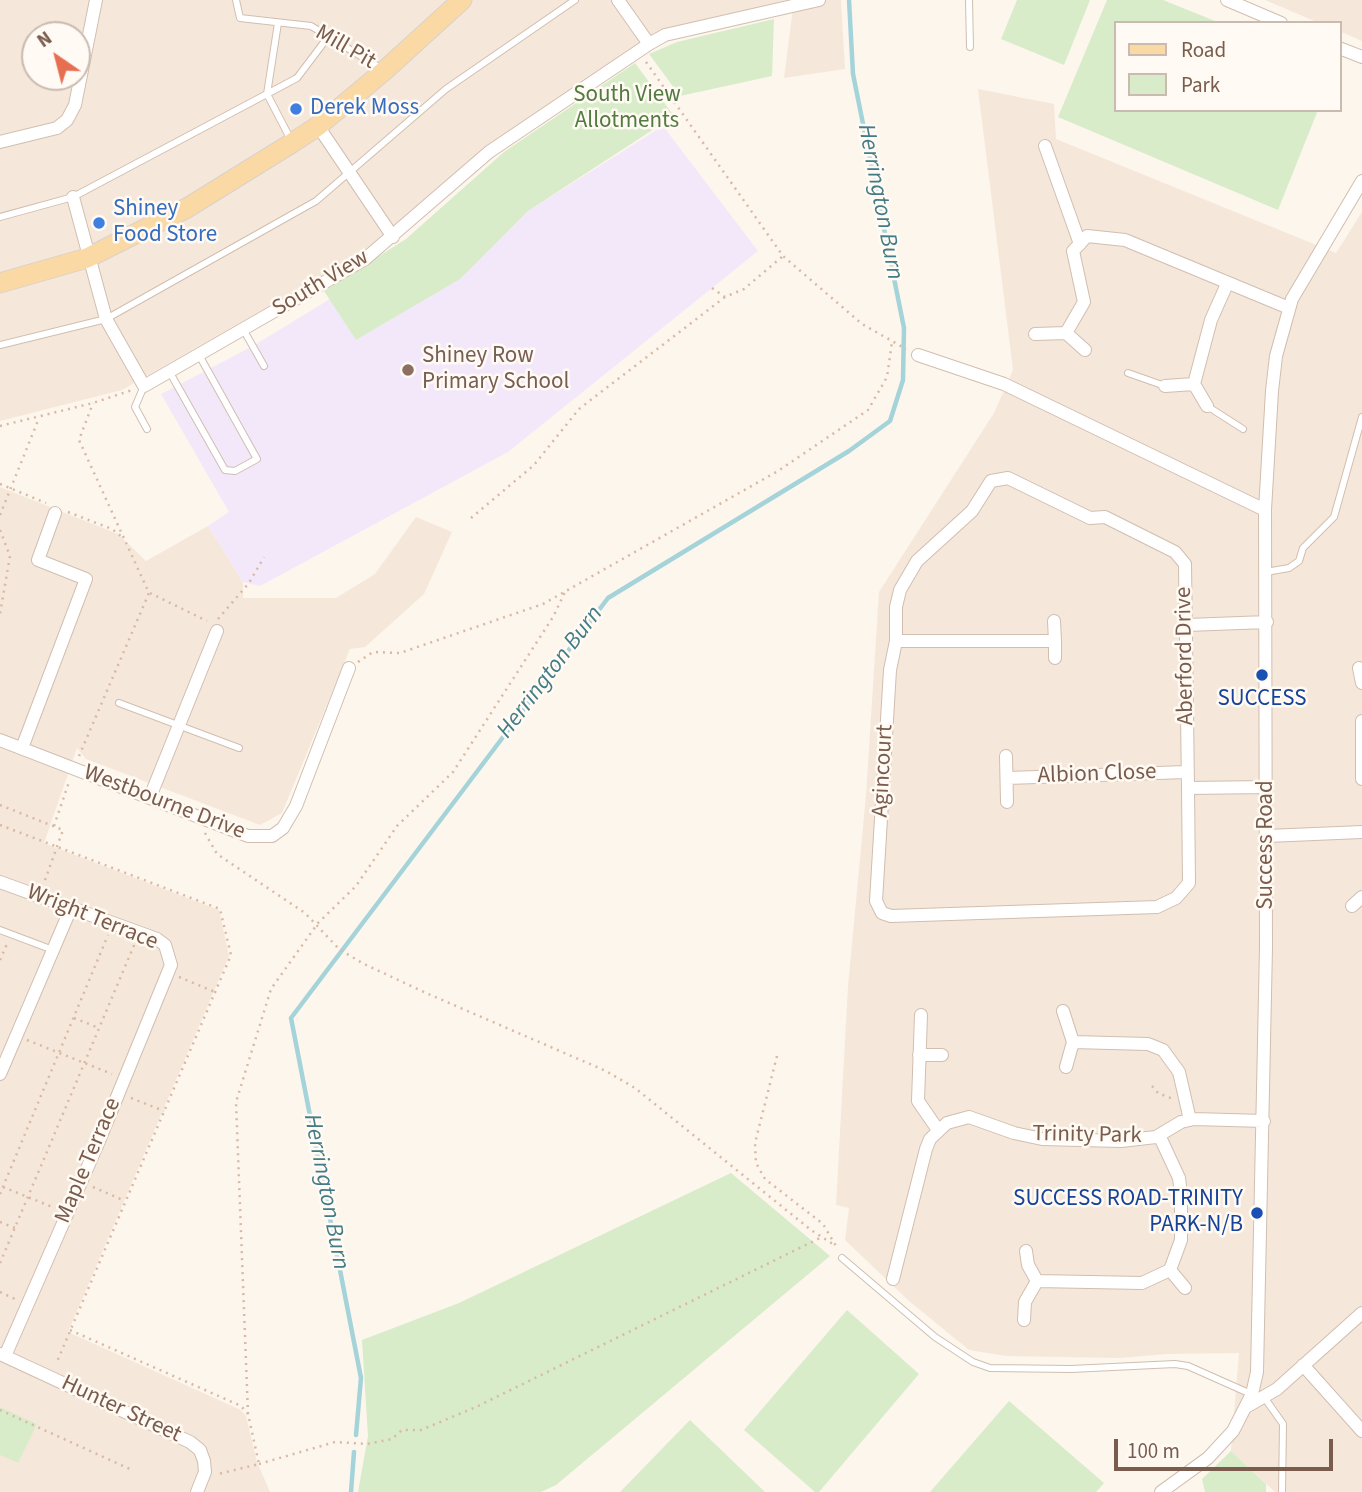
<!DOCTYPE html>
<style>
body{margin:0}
#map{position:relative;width:1362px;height:1492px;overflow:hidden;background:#fdf6ec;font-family:"Source Sans 3",sans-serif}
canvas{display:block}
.legend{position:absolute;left:1114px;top:21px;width:228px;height:91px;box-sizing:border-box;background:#fffaf3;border:2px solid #cabbb1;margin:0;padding:9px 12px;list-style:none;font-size:21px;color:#7a5c4d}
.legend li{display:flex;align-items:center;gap:14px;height:35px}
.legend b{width:35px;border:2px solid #cabbb1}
.north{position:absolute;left:21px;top:21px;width:70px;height:70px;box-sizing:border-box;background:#fffaf3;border:2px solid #cabbb1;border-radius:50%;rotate:325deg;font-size:19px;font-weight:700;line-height:28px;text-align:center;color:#7a5c4d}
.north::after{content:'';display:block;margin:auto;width:24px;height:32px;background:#e76f51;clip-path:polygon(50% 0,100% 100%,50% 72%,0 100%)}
.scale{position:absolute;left:1114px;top:1439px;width:219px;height:32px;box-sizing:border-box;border:4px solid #7a5c4d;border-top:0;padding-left:9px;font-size:21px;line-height:24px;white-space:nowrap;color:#7a5c4d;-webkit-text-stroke:5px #fffaf3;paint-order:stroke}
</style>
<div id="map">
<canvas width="1362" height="1492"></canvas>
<ul class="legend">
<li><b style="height:9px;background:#fbd9a5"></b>Road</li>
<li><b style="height:19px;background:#d8ecc9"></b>Park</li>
</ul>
<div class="north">N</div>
<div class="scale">100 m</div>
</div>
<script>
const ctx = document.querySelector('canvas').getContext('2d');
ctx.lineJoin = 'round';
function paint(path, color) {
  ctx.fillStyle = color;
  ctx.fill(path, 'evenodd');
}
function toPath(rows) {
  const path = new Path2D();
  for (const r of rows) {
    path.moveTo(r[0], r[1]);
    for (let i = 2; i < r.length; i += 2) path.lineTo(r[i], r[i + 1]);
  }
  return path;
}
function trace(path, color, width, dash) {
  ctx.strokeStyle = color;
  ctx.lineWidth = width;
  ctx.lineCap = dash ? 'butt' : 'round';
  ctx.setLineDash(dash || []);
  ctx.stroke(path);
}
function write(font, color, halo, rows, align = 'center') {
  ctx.font = font + ' "Source Sans 3",sans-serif';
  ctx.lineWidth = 5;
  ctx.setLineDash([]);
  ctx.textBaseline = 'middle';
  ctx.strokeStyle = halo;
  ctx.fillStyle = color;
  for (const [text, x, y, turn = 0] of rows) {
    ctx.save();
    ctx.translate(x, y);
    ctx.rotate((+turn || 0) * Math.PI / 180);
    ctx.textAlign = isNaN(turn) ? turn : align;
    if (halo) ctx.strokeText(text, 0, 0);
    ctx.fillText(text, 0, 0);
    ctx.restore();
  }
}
paint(toPath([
 [0,0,788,0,660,31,489,145,360,254,122,390,0,421],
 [35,35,77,35,77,77,35,77],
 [794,0,841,0,845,69,784,78],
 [1265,0,1362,0,1362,41,1339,31,1339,23,1319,23],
 [978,89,1054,104,1056,139,1336,253,1362,212,1362,1492,1275,1492,1231,1451,1239,1353,1167,1354,1120,1358,1006,1356,969,1350,909,1301,845,1240,849,1208,836,1205,848,986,866,795,879,592,994,413,1013,370],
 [0,487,118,534,146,561,208,526,243,582,243,598,336,598,375,574,416,517,452,532,424,594,365,647,350,649,282,813,260,825,86,759,77,748,44,843,219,910,229,956,68,1332,241,1410,246,1416,257,1462,270,1492,0,1492]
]), '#f5e8da');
paint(toPath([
 [663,126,758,251,508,452,260,586,243,582,208,526,229,512,161,394,253,346,330,299,356,340,459,279,528,211]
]), '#f3e8fa');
paint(toPath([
 [1017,0,1090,0,1064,65,1001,39],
 [1107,0,1163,0,1220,23,1115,23,1115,110,1318,110,1278,210,1058,117],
 [774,19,772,76,680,96,649,54,677,42],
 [635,63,674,116,528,211,460,279,356,340,324,291,406,239,504,152],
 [731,1173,830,1256,556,1485,541,1492,358,1492,368,1436,362,1340,459,1303],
 [847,1310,919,1374,819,1492,815,1492,744,1430],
 [1009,1401,1104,1483,1096,1492,930,1492],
 [0,1407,37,1424,18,1463,0,1455],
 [690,1420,765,1492,620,1492],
 [1231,1451,1266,1484,1266,1492,1205,1492,1202,1479]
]), '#d8ecc9');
trace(toPath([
 [356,1435,361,1378,291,1018,608,598,849,451,890,421,903,380,904,328,853,74,849,0],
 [351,1492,354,1452]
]), '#a5d3da', 4.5);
const lane = toPath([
 [236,0,240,18,311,26,382,69],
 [969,0,970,47],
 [278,23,267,94,291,140],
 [0,217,73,197,297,78,328,37],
 [243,329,264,366],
 [0,345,106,319,316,201,446,89,575,0],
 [169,371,225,470,235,471,257,459,199,355],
 [1128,373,1165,386],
 [144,386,135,407,147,429],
 [1207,406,1243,429],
 [1266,572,1289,568,1299,561,1303,548,1334,517,1362,417],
 [119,703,239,748],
 [0,930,53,950],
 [842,1258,935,1337,973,1362,990,1368,1071,1369,1175,1364,1188,1366,1251,1394],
 [1264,1397,1283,1424,1282,1492]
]);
const street = toPath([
 [618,0,649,44],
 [1227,0,1281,23],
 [1339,48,1362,57],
 [318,126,393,237],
 [0,142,57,128,67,120,75,105,96,0],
 [1045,146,1080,244],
 [73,197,106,319,144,386,365,259,489,152,649,44,665,35,819,0],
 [1066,333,1084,302,1073,251,1087,236,1125,240,1289,308],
 [1035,334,1066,333,1085,350],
 [918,355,1004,384,1265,510],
 [1194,384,1211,320,1227,284],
 [1165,386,1194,384,1207,406],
 [1187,625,1267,622],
 [896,641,1055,641,1054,621],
 [1055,641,1055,658],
 [1359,668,1362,683],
 [1362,721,1362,779],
 [0,740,248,836,272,836,283,828,296,806,349,668],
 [22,748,86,579,38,560,55,513],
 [1006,756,1007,802],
 [1007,778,1187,772],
 [1188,788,1189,883,1176,898,1157,907,891,916,882,913,876,901,890,670,896,641,896,607,900,590,917,561,972,511,991,481,1008,478,1090,518,1105,517,1175,552,1185,564,1188,788,1267,787],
 [150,797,217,631],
 [1267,836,1362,832],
 [0,882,157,939,165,945,171,965,99,1141,5,1356],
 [1352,906,1362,897],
 [1063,1011,1073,1042,1066,1067],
 [921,1015,918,1101,938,1130],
 [1073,1042,1148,1044,1163,1050,1179,1072,1190,1120],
 [919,1055,942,1055],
 [0,1074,71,908],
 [1170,1270,1185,1288],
 [893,1279,926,1149,930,1139,947,1123,969,1117,1014,1133,1042,1139,1121,1141,1156,1137,1181,1122,1194,1119,1264,1121],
 [1037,1281,1142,1283,1170,1270,1181,1240,1181,1194,1179,1178,1159,1135],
 [1024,1320,1025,1302,1037,1281,1028,1265,1026,1251],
 [0,1354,190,1442,200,1450,204,1461,205,1472,197,1492],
 [1303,1365,1362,1431],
 [1246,1407,1277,1389,1362,1313],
 [1161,1492,1208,1458,1233,1431,1252,1394,1257,1372,1266,947,1265,510,1272,391,1276,356,1292,299,1362,181]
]);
const primary = toPath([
 [0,283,87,258,187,208,292,143,318,126,384,71,462,0]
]);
trace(lane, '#d1beb0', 8);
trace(street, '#d1beb0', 14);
trace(primary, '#dad1cd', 21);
trace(toPath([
 [646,62,783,256,862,324,906,349],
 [712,288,725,297,744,289,783,256],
 [0,426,93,403,132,390],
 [0,484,46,503],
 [68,512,112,529,122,537],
 [0,515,39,418],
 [471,518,534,465,579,409,725,297],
 [0,530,10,556,0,614],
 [150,593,207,621],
 [218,619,249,583,264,557],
 [358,662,373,652,400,653,543,604,778,471,868,410,887,377,892,342],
 [79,756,149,593,79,440,93,403],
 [0,805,63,830,44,883],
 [0,825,220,909,231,955,56,1364],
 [54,826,69,782],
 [205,833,217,854,305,913,339,949,362,963,426,993,606,1071,635,1088,811,1230,836,1246],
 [0,960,7,944],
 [179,977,215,992],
 [74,1018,99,1028],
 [27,1040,112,1074],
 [777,1056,755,1143,756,1163,765,1179,823,1224,836,1246],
 [1152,1086,1158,1093,1173,1099],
 [131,1098,164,1111],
 [3,1187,55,1208],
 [93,1187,125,1201],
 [0,1194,108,935],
 [0,1222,15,1228],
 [0,1263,135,943],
 [0,1292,15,1299],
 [70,1330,241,1406,248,1414,259,1464,218,1474],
 [0,1410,132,1470],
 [248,1414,236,1102,271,989,318,923,356,886,397,826,453,772,553,617,565,592],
 [259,1464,335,1442,367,1444,392,1439,402,1430,421,1430,476,1407,822,1237]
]), '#d9b8a5', 2.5, [2, 5]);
trace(lane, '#fff', 6);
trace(street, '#fff', 12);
trace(primary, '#fbd9a5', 19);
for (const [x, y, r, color] of [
 [296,109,7,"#3f7fe0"],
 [99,223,7,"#3f7fe0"],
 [408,370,7,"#8d6e63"],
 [1262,675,7,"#1a4fb4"],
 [1257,1213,7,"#1a4fb4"]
]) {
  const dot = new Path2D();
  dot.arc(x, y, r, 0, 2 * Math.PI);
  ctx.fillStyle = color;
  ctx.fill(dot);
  trace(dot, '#fffaf3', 2.5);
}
write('23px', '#7a5c4d', '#fffaf3', [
 ["Mill Pit",345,48,30],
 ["South View",321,284,-31],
 ["Aberford Drive",1186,656,-91],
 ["Agincourt",884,771,-87],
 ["Albion Close",1097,775,-2],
 ["Westbourne Drive",164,803,21],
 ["Success Road",1267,845,-90],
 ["Wright Terrace",92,918,22],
 ["Trinity Park",1087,1136,1],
 ["Maple Terrace",89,1161,-67],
 ["Hunter Street",121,1410,25]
]);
write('23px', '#537a41', '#fffaf3', [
 ["South View",627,96],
 ["Allotments",627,122]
]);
write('23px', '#366cbe', '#fffaf3', [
 ["Derek Moss",310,109],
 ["Shiney",113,210],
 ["Food Store",113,236]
], 'left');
write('23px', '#785e54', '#fffaf3', [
 ["Shiney Row",422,357],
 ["Primary School",422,383]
], 'left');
write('23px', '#164399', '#fffaf3', [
 ["SUCCESS",1262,700],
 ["SUCCESS ROAD-TRINITY",1243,1200,"right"],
 ["PARK-N/B",1243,1226,"right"]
]);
write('italic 24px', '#437c86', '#fffaf3', [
 ["Herrington Burn",879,202,79],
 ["Herrington Burn",551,673,-53],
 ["Herrington Burn",325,1192,79]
]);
</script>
